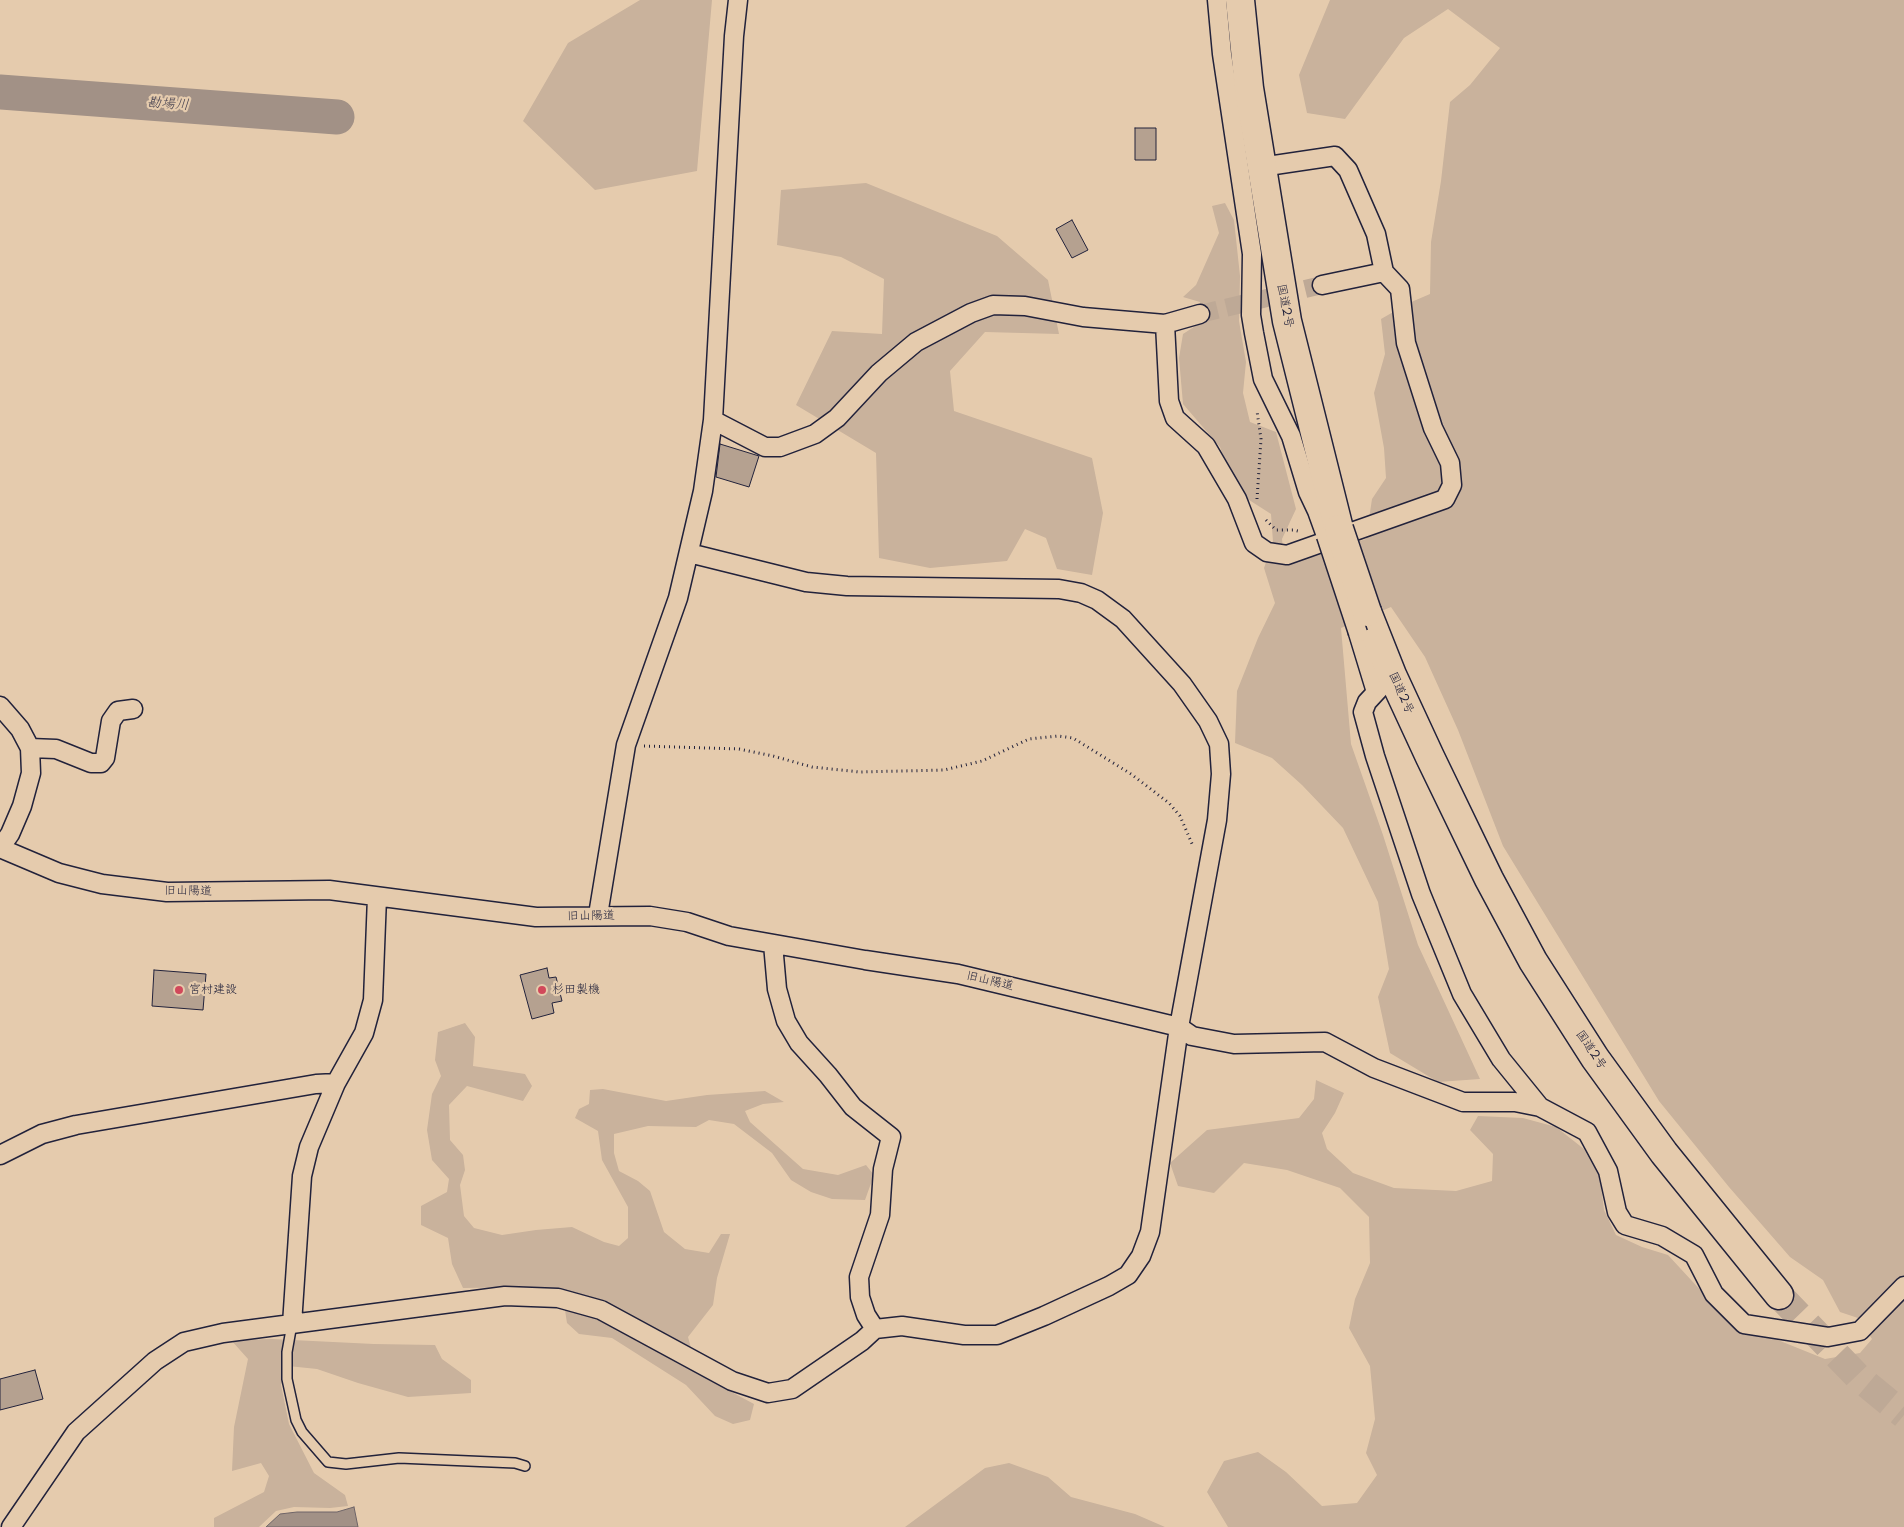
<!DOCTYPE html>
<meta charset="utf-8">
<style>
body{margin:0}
canvas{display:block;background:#e5cbad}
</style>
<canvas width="1904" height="1527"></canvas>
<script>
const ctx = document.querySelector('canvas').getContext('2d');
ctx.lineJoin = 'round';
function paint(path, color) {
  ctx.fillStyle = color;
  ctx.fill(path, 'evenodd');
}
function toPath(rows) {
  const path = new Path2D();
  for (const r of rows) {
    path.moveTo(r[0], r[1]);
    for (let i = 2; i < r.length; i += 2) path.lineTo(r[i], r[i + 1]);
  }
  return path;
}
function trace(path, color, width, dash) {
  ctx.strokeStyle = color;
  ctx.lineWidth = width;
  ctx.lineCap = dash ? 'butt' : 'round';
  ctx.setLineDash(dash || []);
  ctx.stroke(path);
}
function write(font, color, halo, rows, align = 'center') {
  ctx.font = font + ' "Playpen Sans","Klee One",sans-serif';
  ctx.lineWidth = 4.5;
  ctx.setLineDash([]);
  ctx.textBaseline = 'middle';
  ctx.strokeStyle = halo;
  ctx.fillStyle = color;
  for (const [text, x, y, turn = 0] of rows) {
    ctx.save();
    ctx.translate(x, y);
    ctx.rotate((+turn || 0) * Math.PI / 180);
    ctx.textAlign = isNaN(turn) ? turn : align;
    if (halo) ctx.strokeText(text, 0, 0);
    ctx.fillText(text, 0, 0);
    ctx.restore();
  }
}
paint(toPath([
 [640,0,712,0,697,171,595,190,523,121,568,43],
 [1330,0,1904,0,1904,1527,1228,1527,1207,1492,1224,1461,1258,1452,1286,1472,1322,1506,1357,1503,1377,1475,1366,1453,1375,1419,1370,1366,1349,1328,1355,1299,1370,1263,1369,1217,1340,1188,1287,1170,1244,1163,1214,1193,1178,1186,1170,1163,1207,1130,1299,1118,1314,1099,1316,1080,1344,1093,1335,1113,1322,1133,1327,1149,1353,1173,1394,1188,1456,1191,1492,1181,1493,1154,1470,1130,1478,1116,1523,1118,1556,1127,1584,1149,1600,1178,1604,1210,1616,1235,1642,1247,1668,1255,1728,1320,1825,1359,1860,1353,1872,1339,1858,1318,1840,1312,1823,1280,1790,1257,1729,1187,1659,1101,1503,846,1458,730,1425,657,1391,607,1341,628,1351,744,1383,835,1418,945,1480,1079,1438,1082,1390,1053,1378,997,1389,969,1378,902,1343,828,1302,785,1272,758,1235,743,1237,691,1258,638,1275,603,1264,568,1273,542,1271,514,1246,498,1231,476,1220,447,1183,404,1179,358,1183,334,1203,321,1200,302,1183,297,1196,285,1219,233,1212,206,1225,203,1234,220,1240,276,1239,321,1246,362,1243,393,1250,422,1276,432,1296,509,1282,539,1284,558,1313,557,1366,539,1372,499,1386,478,1384,448,1374,393,1385,354,1381,319,1409,303,1430,294,1431,242,1441,181,1450,102,1470,85,1500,48,1448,9,1404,38,1345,119,1307,113,1299,75],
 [866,183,997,236,1048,280,1059,334,985,332,950,371,954,411,1092,458,1103,513,1092,575,1057,569,1046,538,1025,529,1007,561,930,568,879,558,876,453,796,405,832,331,882,334,884,279,841,257,777,245,781,190],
 [465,1023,475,1037,473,1066,525,1074,532,1086,523,1101,467,1086,449,1105,450,1140,463,1155,465,1170,460,1185,464,1216,474,1228,502,1235,536,1230,572,1227,604,1242,619,1246,628,1238,628,1207,602,1160,598,1131,575,1118,579,1109,589,1104,590,1090,603,1089,666,1101,707,1095,765,1091,784,1102,763,1104,745,1111,750,1122,803,1169,838,1175,866,1165,874,1175,865,1200,832,1199,811,1192,791,1180,772,1153,734,1124,709,1120,696,1127,648,1126,614,1134,614,1153,619,1171,638,1181,650,1191,664,1232,685,1249,709,1253,721,1234,730,1234,717,1278,713,1305,688,1337,698,1374,754,1404,750,1420,733,1424,715,1416,686,1385,612,1338,579,1334,567,1323,562,1291,531,1287,463,1288,452,1264,448,1238,421,1225,421,1206,447,1192,449,1179,432,1160,427,1130,432,1094,441,1076,435,1060,438,1032],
 [272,1339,374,1344,435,1345,442,1359,471,1380,471,1393,408,1397,358,1383,317,1369,288,1366,281,1385,289,1424,314,1473,345,1495,348,1506,330,1508,294,1507,276,1511,259,1527,214,1527,214,1518,264,1492,269,1476,261,1463,232,1471,234,1427,248,1359,231,1340],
 [1009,1463,1048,1477,1071,1497,1135,1514,1165,1527,905,1527,985,1468]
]), '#c9b29c');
const water = toPath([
 [354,1507,358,1527,266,1527,280,1514,297,1512,337,1512,354,1507]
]);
paint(water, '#a29186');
trace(water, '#6f6568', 1);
trace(toPath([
 [0,92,337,117]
]), '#a29186', 35);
const building = toPath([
 [1135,128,1156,128,1156,160,1135,160,1135,128],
 [1072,220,1088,250,1072,258,1056,229,1072,220],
 [720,444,759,456,749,487,716,477,720,444],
 [547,968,549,978,556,977,562,1001,552,1003,554,1013,532,1019,520,975,547,968],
 [154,970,206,974,203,1010,152,1006,154,970],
 [35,1370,43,1399,0,1410,0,1379,35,1370]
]);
paint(building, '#b5a190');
trace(building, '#22223b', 1);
trace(toPath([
 [1200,314,1322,285]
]), '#bea996', 18, [18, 9]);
trace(toPath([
 [1779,1295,1858,1377,1904,1415]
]), '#bea996', 28, [28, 14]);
const lane = toPath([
 [292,1324,287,1352,287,1379,296,1420,302,1432,328,1462,346,1464,399,1458,515,1463,525,1466]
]);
const street = toPath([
 [1217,0,1222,54,1252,254,1251,315,1254,333,1263,379,1291,436,1308,492,1317,511,1326,536],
 [1261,167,1335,156,1348,170,1376,234,1384,272,1322,285],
 [1165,324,1169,401,1175,418,1206,446,1237,499,1254,543,1267,552,1287,555,1445,499,1452,485,1450,463,1433,428,1406,343,1400,289,1384,272],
 [713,420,765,447,780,447,815,434,837,418,879,373,916,342,971,313,993,305,1025,306,1083,317,1165,324,1200,314],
 [1358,633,1376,692],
 [1392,675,1367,702,1363,712,1375,756,1421,894,1462,994,1501,1059,1540,1107],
 [0,706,20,729,30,748,31,773,22,806,10,834,0,848,59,873,102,884,167,892,329,890,536,917,650,916,687,922,729,936,865,960,958,974,1179,1027,1192,1036,1234,1044,1325,1042,1374,1068,1463,1102,1515,1102,1540,1107,1587,1132,1608,1171,1617,1212,1625,1225,1662,1236,1694,1255,1714,1294,1744,1324,1828,1337,1860,1331,1904,1286],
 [30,748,56,749,91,763,101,763,105,758,111,721,118,711,133,709],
 [598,915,626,745,678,598,703,491,713,420,734,36,738,0],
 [773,944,777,989,786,1021,799,1043,828,1075,853,1107,891,1137,883,1169,880,1215,859,1277,860,1297,866,1315,875,1329],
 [0,1155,42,1134,76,1125,316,1084,336,1083],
 [292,1324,302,1176,309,1147,336,1083,364,1033,373,1000,377,897],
 [11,1527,76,1432,155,1361,184,1342,223,1333,505,1296,558,1298,601,1310,732,1381,768,1393,792,1389,862,1341,875,1329,902,1326,964,1335,997,1335,1044,1316,1109,1286,1128,1275,1141,1256,1150,1232,1179,1027,1217,820,1221,774,1219,744,1208,721,1182,684,1123,619,1097,600,1081,593,1059,589,847,586,806,582,689,553]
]);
const highway = toPath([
 [1240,0,1249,88,1287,321,1339,529],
 [1367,612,1392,675,1430,757,1489,879,1533,961,1595,1058,1664,1153,1779,1295]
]);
trace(lane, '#22223b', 12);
trace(street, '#22223b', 21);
trace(highway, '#22223b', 31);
trace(toPath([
 [1257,499,1261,439,1257,411],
 [1266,520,1276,530,1294,530,1298,531],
 [644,746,739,749,773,756,812,767,860,772,944,770,982,761,1029,739,1058,736,1073,738,1131,774,1169,803,1180,816,1193,846]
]), '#22223b', 3, [1, 4]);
trace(lane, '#e5cbad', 9);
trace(street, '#e5cbad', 18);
trace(highway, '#e5cbad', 28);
const streetBridge = toPath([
 [1326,536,1358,633]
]);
const highwayBridge = toPath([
 [1339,529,1367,612]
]);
trace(streetBridge, '#22223b', 21, []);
trace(highwayBridge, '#22223b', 31, []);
trace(streetBridge, '#e5cbad', 18);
trace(highwayBridge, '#e5cbad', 28);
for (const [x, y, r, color] of [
 [179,990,5,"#d1495b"],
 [542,990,5,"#d1495b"]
]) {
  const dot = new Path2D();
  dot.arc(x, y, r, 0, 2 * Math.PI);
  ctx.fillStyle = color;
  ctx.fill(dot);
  trace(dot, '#e5cbad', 2);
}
write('12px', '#22223b', '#e5cbad', [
 ["国道2号",1285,306,79],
 ["国道2号",1401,693,66],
 ["旧山陽道",188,891,1],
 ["旧山陽道",591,916,-1],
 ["旧山陽道",990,981,13],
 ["国道2号",1591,1050,56]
]);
write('12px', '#22223b', '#e5cbad', [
 ["宮村建設",189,990],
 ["杉田製機",552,990]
], 'left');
write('italic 14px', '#423e4e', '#e5cbad', [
 ["勘場川",168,104,4]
]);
</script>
